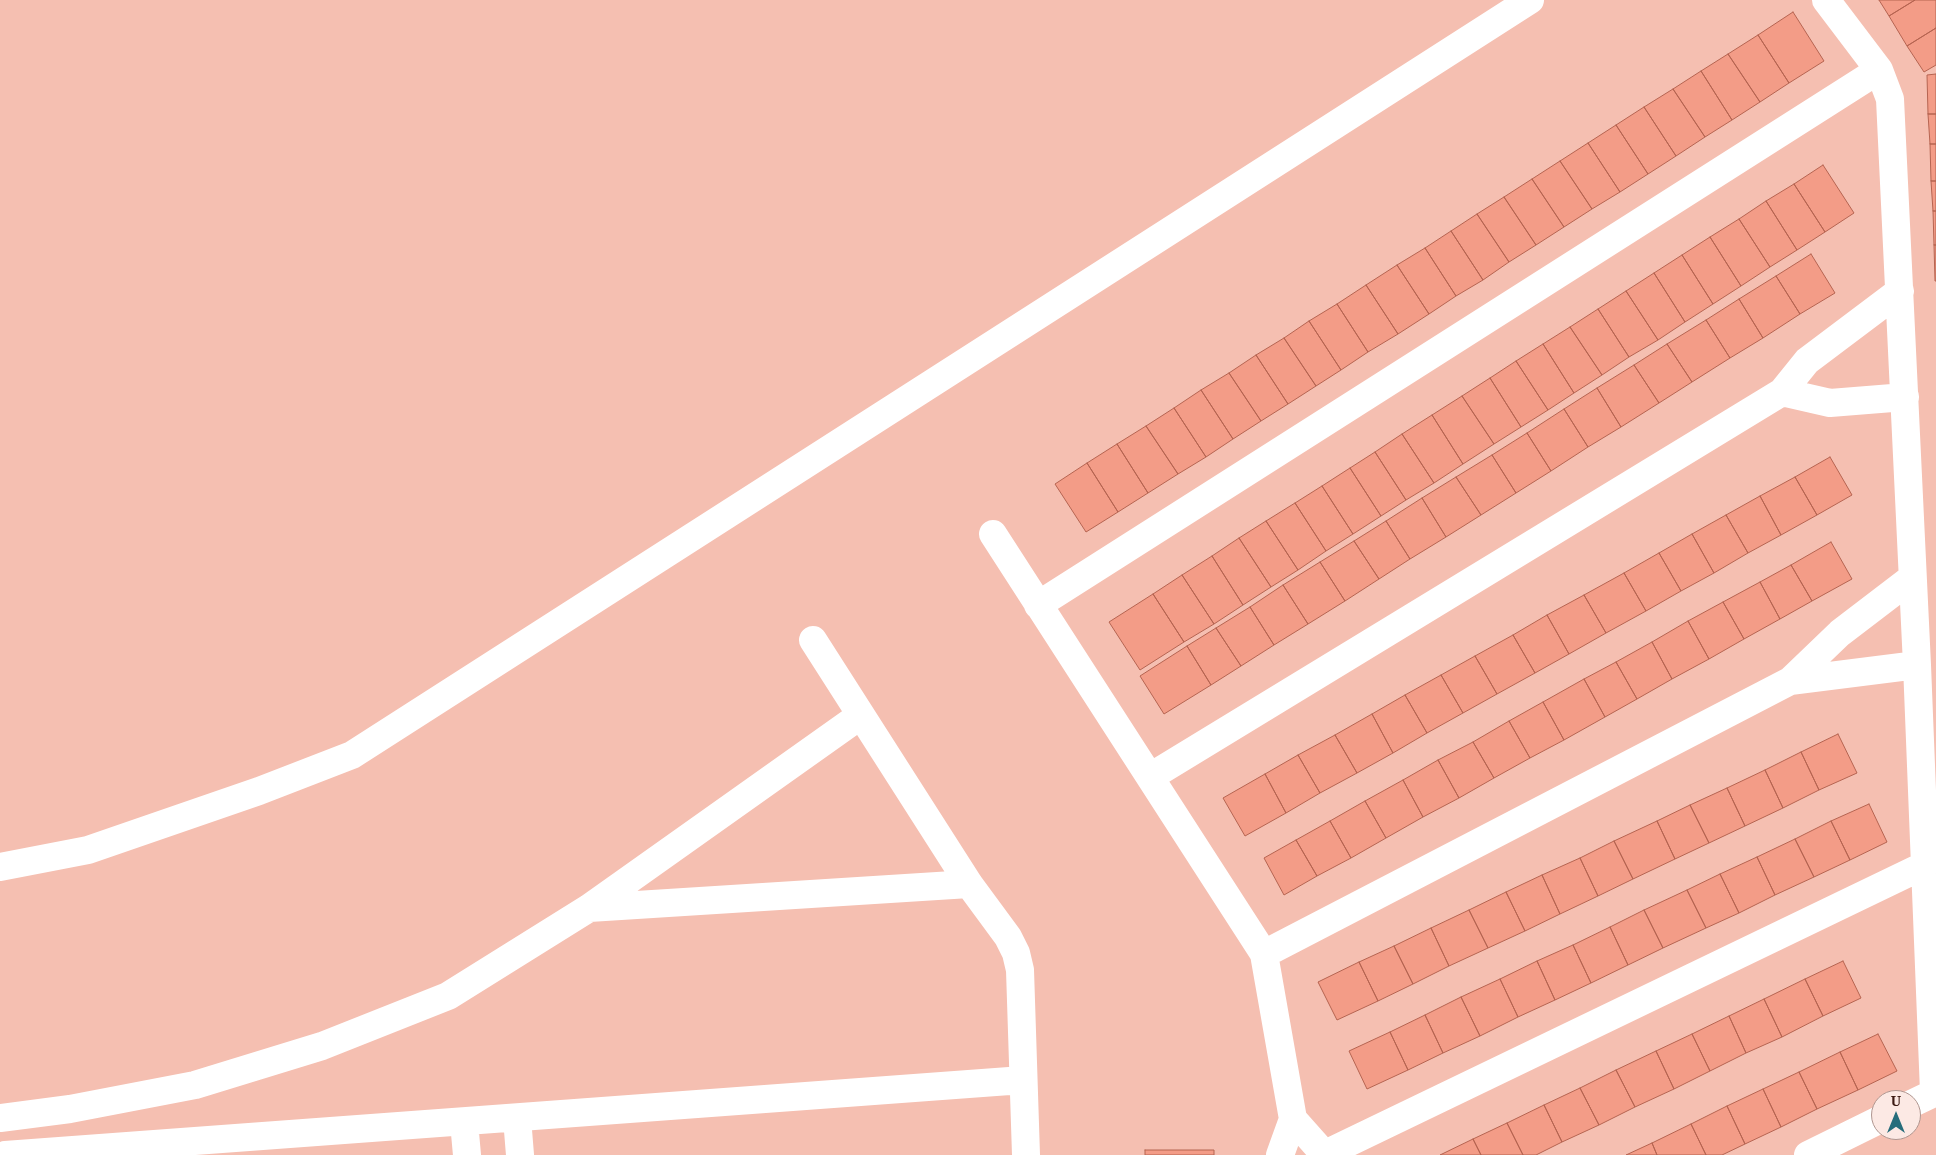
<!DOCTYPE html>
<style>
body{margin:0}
#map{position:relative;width:1936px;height:1155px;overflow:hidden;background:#f5bfb1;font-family:"Noto Serif",serif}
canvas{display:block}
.north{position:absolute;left:1871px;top:1090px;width:50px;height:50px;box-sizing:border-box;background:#fce9e4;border:1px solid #af9690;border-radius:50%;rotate:0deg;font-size:14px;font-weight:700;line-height:20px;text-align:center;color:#3c1a13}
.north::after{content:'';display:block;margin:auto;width:18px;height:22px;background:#276d7b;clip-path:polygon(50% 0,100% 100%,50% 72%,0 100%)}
</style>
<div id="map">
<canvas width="1936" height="1155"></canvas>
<div class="north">U</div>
</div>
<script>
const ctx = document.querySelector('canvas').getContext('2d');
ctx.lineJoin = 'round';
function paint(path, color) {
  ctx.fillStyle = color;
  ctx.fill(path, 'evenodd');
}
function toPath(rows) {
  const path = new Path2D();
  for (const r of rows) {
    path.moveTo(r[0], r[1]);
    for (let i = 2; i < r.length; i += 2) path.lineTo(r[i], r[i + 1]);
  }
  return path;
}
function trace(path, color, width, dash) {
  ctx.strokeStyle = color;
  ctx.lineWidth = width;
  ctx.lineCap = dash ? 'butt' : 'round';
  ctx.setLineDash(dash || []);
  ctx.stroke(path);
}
const building = toPath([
 [1879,0,1915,0,1889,16,1879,0],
 [1915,0,1936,0,1936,28,1907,46,1889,16,1915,0],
 [1793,12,1824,61,1789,83,1758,35,1793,12],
 [1936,28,1936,65,1924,72,1907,46,1936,28],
 [1758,35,1789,83,1760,102,1728,54,1758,35],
 [1728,54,1760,102,1732,120,1701,71,1728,54],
 [1701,71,1732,120,1705,137,1673,89,1701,71],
 [1936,74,1936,114,1928,114,1927,75,1936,74],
 [1673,89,1705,137,1676,156,1644,107,1673,89],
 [1644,107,1676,156,1648,174,1616,125,1644,107],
 [1928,114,1936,114,1936,144,1930,144,1928,114],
 [1616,125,1648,174,1620,192,1588,143,1616,125],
 [1588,143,1620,192,1592,209,1560,161,1588,143],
 [1930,144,1936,144,1936,181,1931,181,1930,144],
 [1560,161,1592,209,1564,227,1532,179,1560,161],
 [1823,165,1854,213,1825,232,1794,184,1823,165],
 [1532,179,1564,227,1536,245,1504,197,1532,179],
 [1931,181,1936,181,1936,211,1933,211,1931,181],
 [1794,184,1825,232,1797,250,1766,201,1794,184],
 [1504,197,1536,245,1509,262,1477,214,1504,197],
 [1766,201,1797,250,1770,267,1739,219,1766,201],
 [1933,211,1936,211,1936,245,1934,245,1933,211],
 [1477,214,1509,262,1483,280,1451,231,1477,214],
 [1739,219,1770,267,1741,286,1710,237,1739,219],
 [1451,231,1483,280,1456,296,1425,248,1451,231],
 [1710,237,1741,286,1713,304,1682,255,1710,237],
 [1934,245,1936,245,1936,281,1935,281,1934,245],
 [1425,248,1456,296,1429,314,1397,265,1425,248],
 [1811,254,1835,293,1800,314,1776,276,1811,254],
 [1682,255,1713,304,1685,322,1654,273,1682,255],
 [1397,265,1429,314,1398,334,1366,285,1397,265],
 [1654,273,1685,322,1658,340,1626,291,1654,273],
 [1776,276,1800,314,1763,338,1739,299,1776,276],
 [1366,285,1398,334,1368,352,1337,304,1366,285],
 [1626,291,1658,340,1629,357,1598,309,1626,291],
 [1739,299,1763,338,1730,358,1706,320,1739,299],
 [1337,304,1368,352,1341,370,1309,321,1337,304],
 [1598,309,1629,357,1602,375,1570,327,1598,309],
 [1706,320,1730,358,1692,382,1667,344,1706,320],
 [1309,321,1341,370,1316,386,1284,338,1309,321],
 [1570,327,1602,375,1574,393,1543,344,1570,327],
 [1284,338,1316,386,1288,404,1256,355,1284,338],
 [1543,344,1574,393,1548,410,1516,361,1543,344],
 [1667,344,1692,382,1659,403,1634,365,1667,344],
 [1256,355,1288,404,1261,421,1229,373,1256,355],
 [1516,361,1548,410,1521,427,1490,378,1516,361],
 [1634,365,1659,403,1621,427,1597,388,1634,365],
 [1229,373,1261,421,1233,439,1201,390,1229,373],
 [1490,378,1521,427,1494,444,1462,396,1490,378],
 [1597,388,1621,427,1588,447,1564,409,1597,388],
 [1201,390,1233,439,1206,457,1174,408,1201,390],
 [1462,396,1494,444,1463,464,1432,415,1462,396],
 [1174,408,1206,457,1178,474,1146,426,1174,408],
 [1564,409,1588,447,1551,471,1527,433,1564,409],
 [1432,415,1463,464,1434,483,1402,434,1432,415],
 [1146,426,1178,474,1148,493,1117,444,1146,426],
 [1527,433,1551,471,1516,493,1492,455,1527,433],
 [1402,434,1434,483,1406,500,1375,452,1402,434],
 [1117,444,1148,493,1118,512,1087,463,1117,444],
 [1375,452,1406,500,1381,516,1350,468,1375,452],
 [1492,455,1516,493,1481,515,1456,477,1492,455],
 [1830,457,1852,495,1817,515,1795,477,1830,457],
 [1087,463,1118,512,1086,532,1055,484,1087,463],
 [1350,468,1381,516,1353,534,1322,486,1350,468],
 [1456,477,1481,515,1446,537,1422,498,1456,477],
 [1795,477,1817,515,1781,535,1760,496,1795,477],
 [1322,486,1353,534,1326,551,1295,503,1322,486],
 [1760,496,1781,535,1748,553,1726,515,1760,496],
 [1422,498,1446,537,1410,559,1386,521,1422,498],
 [1295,503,1326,551,1298,570,1266,521,1295,503],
 [1726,515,1748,553,1714,573,1692,534,1726,515],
 [1266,521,1298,570,1271,587,1239,538,1266,521],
 [1386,521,1410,559,1379,579,1354,541,1386,521],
 [1692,534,1714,573,1681,591,1659,553,1692,534],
 [1239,538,1271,587,1243,605,1212,556,1239,538],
 [1354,541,1379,579,1345,601,1320,562,1354,541],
 [1831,542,1852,579,1812,601,1791,565,1831,542],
 [1659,553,1681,591,1646,611,1624,573,1659,553],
 [1212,556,1243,605,1214,624,1182,575,1212,556],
 [1320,562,1345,601,1308,624,1283,585,1320,562],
 [1791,565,1812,601,1780,619,1760,582,1791,565],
 [1624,573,1646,611,1606,633,1584,595,1624,573],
 [1182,575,1214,624,1184,642,1153,594,1182,575],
 [1760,582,1780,619,1744,639,1723,602,1760,582],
 [1283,585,1308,624,1274,645,1250,607,1283,585],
 [1153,594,1184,642,1140,670,1109,622,1153,594],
 [1584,595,1606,633,1569,654,1547,615,1584,595],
 [1723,602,1744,639,1709,659,1688,621,1723,602],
 [1250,607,1274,645,1241,666,1216,628,1250,607],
 [1547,615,1569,654,1535,673,1513,635,1547,615],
 [1688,621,1709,659,1672,679,1652,642,1688,621],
 [1216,628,1241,666,1211,685,1187,646,1216,628],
 [1513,635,1535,673,1497,694,1475,656,1513,635],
 [1652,642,1672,679,1637,699,1616,662,1652,642],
 [1187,646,1211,685,1164,714,1140,676,1187,646],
 [1475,656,1497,694,1463,713,1441,675,1475,656],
 [1616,662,1637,699,1605,717,1584,679,1616,662],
 [1441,675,1463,713,1427,733,1405,695,1441,675],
 [1584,679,1605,717,1564,740,1543,702,1584,679],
 [1405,695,1427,733,1393,753,1372,714,1405,695],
 [1543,702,1564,740,1530,758,1509,721,1543,702],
 [1372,714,1393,753,1357,773,1335,735,1372,714],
 [1509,721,1530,758,1494,778,1473,742,1509,721],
 [1838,734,1857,773,1819,790,1801,752,1838,734],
 [1335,735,1357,773,1320,793,1298,755,1335,735],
 [1473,742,1494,778,1459,798,1438,760,1473,742],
 [1801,752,1819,790,1783,808,1765,770,1801,752],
 [1298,755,1320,793,1286,813,1265,774,1298,755],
 [1438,760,1459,798,1423,817,1403,780,1438,760],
 [1765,770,1783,808,1745,826,1727,788,1765,770],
 [1265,774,1286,813,1245,836,1223,798,1265,774],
 [1403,780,1423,817,1386,838,1365,801,1403,780],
 [1727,788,1745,826,1709,843,1690,805,1727,788],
 [1365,801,1386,838,1351,858,1330,821,1365,801],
 [1869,804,1887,842,1850,860,1831,821,1869,804],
 [1690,805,1709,843,1675,859,1657,821,1690,805],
 [1330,821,1351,858,1317,876,1296,840,1330,821],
 [1657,821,1675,859,1633,879,1614,841,1657,821],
 [1831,821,1850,860,1814,877,1795,839,1831,821],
 [1795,839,1814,877,1775,895,1757,857,1795,839],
 [1296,840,1317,876,1284,895,1264,858,1296,840],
 [1614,841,1633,879,1598,896,1580,858,1614,841],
 [1757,857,1775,895,1739,913,1720,874,1757,857],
 [1580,858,1598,896,1560,914,1542,875,1580,858],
 [1720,874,1739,913,1706,928,1687,890,1720,874],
 [1542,875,1560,914,1525,931,1506,892,1542,875],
 [1687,890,1706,928,1663,948,1644,910,1687,890],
 [1506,892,1525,931,1488,948,1469,910,1506,892],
 [1469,910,1488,948,1449,966,1431,928,1469,910],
 [1644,910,1663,948,1628,965,1610,927,1644,910],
 [1610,927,1628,965,1591,983,1573,945,1610,927],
 [1431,928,1449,966,1413,984,1394,946,1431,928],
 [1573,945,1591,983,1555,1000,1537,961,1573,945],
 [1394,946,1413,984,1378,1001,1359,962,1394,946],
 [1537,961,1555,1000,1518,1017,1500,979,1537,961],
 [1843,961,1861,998,1823,1016,1805,979,1843,961],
 [1359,962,1378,1001,1337,1020,1318,982,1359,962],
 [1500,979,1518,1017,1480,1036,1461,997,1500,979],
 [1805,979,1823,1016,1782,1037,1764,999,1805,979],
 [1461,997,1480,1036,1443,1053,1425,1015,1461,997],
 [1764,999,1782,1037,1746,1053,1729,1016,1764,999],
 [1425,1015,1443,1053,1408,1070,1390,1032,1425,1015],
 [1729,1016,1746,1053,1710,1071,1692,1034,1729,1016],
 [1390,1032,1408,1070,1367,1089,1349,1051,1390,1032],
 [1692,1034,1710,1071,1674,1089,1656,1051,1692,1034],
 [1878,1034,1897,1071,1858,1090,1840,1052,1878,1034],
 [1656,1051,1674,1089,1635,1107,1616,1070,1656,1051],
 [1840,1052,1858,1090,1817,1109,1799,1072,1840,1052],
 [1616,1070,1635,1107,1599,1125,1580,1088,1616,1070],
 [1799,1072,1817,1109,1781,1127,1763,1089,1799,1072],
 [1580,1088,1599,1125,1562,1142,1544,1105,1580,1088],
 [1763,1089,1781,1127,1745,1144,1727,1106,1763,1089],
 [1544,1105,1562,1142,1536,1155,1523,1155,1507,1123,1544,1105],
 [1727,1106,1745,1144,1722,1155,1706,1155,1691,1124,1727,1106],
 [1507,1123,1523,1155,1481,1155,1473,1139,1507,1123],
 [1691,1124,1706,1155,1657,1155,1652,1143,1691,1124],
 [1473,1139,1481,1155,1440,1155,1473,1139],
 [1652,1143,1657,1155,1626,1155,1652,1143],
 [1145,1150,1214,1150,1214,1155,1145,1155,1145,1150]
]);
paint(building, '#f39c87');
trace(building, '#b56451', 1);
trace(toPath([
 [1826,0,1879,70,1890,99,1917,665,1934,1092],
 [1782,392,1830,403,1905,397],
 [993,534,1264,954,1293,1119,1280,1155],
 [1038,605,1879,70],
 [813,640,969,884,1008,937,1016,953,1020,970,1026,1155],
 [1790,681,1917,665],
 [1150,777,1782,392,1807,361,1900,291],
 [0,867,88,850,259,791,352,755,1530,0],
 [589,908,969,884],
 [1264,954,1790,681,1840,633,1912,578],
 [1911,1104,1936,1092],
 [0,1118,70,1109,195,1085,322,1046,448,996,589,908,861,715],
 [517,1118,520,1155],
 [1293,1119,1325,1155],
 [464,1122,467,1155],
 [5,1155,1023,1080],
 [1323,1155,1925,865],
 [1808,1155,1881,1119]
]), '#fff', 28);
</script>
